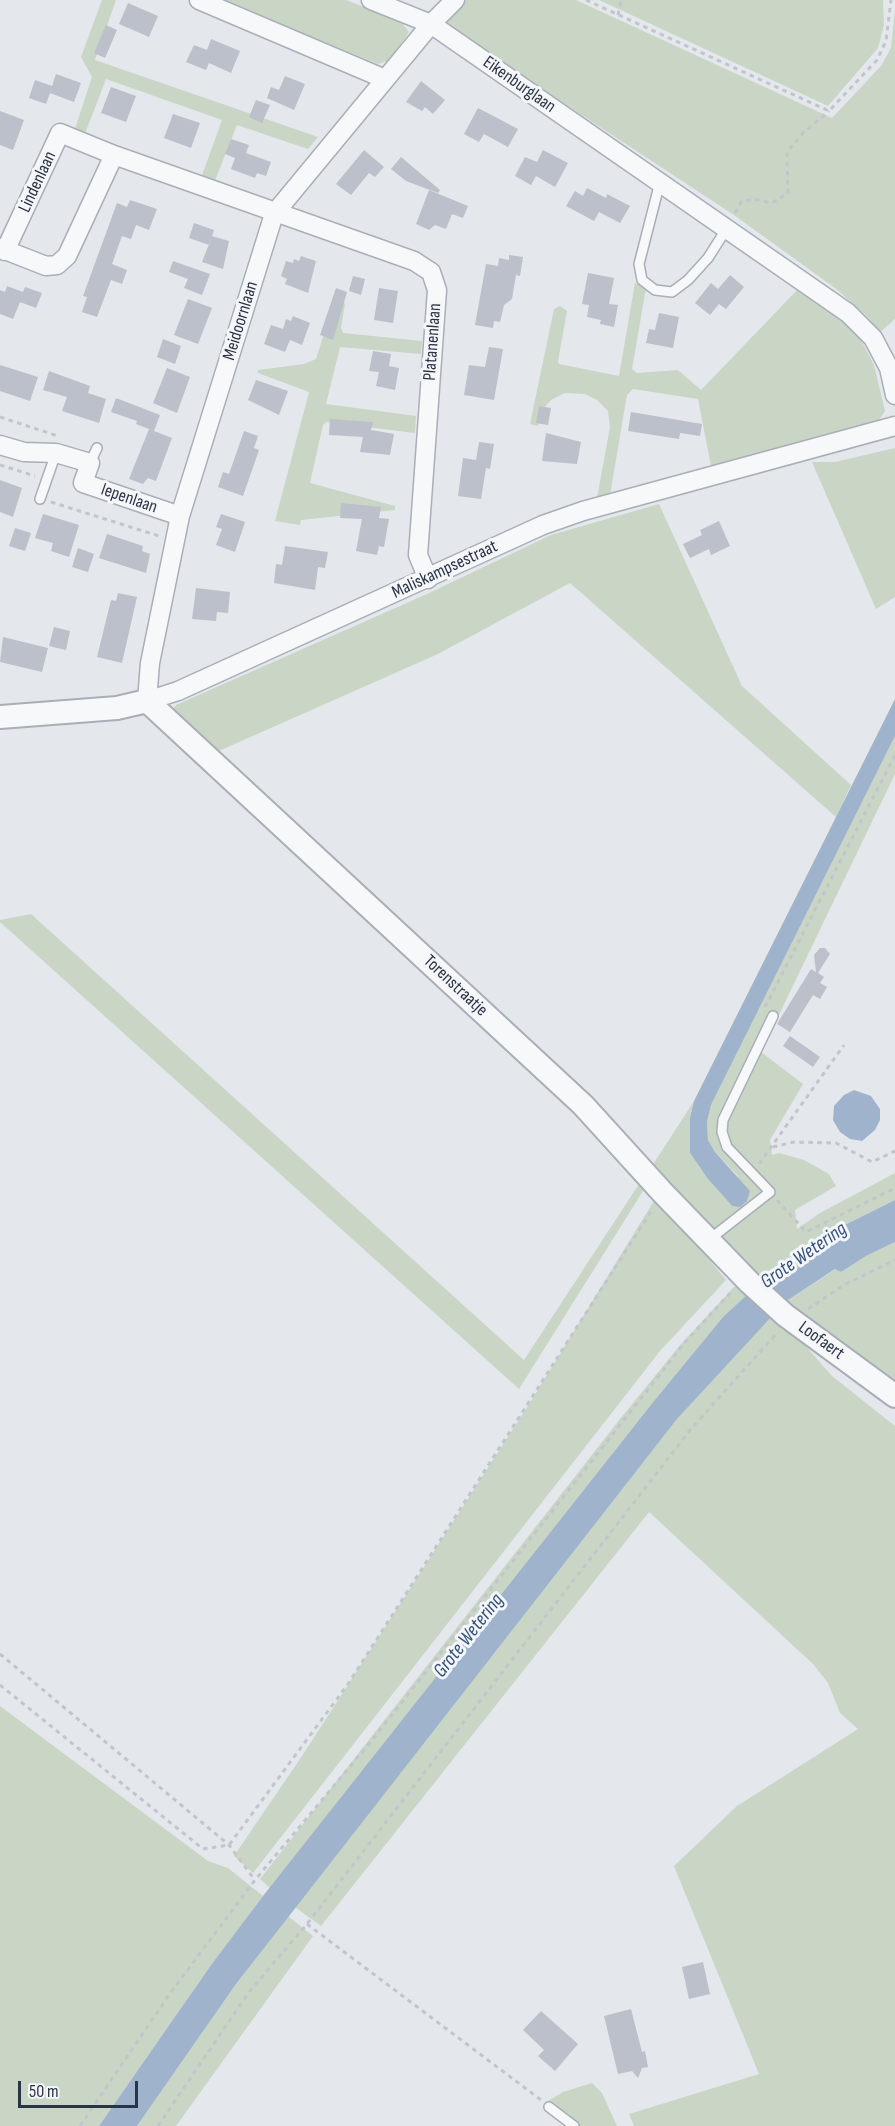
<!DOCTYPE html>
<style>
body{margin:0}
#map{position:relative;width:895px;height:2126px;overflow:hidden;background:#e4e7ec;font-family:"Sofia Sans Condensed",sans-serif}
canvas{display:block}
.scale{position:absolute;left:18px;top:2081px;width:120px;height:27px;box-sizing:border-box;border:3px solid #2b3445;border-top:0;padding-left:8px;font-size:18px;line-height:21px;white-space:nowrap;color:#2b3445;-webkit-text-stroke:4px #f4f6f9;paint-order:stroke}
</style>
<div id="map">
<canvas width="895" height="2126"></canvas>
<div class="scale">50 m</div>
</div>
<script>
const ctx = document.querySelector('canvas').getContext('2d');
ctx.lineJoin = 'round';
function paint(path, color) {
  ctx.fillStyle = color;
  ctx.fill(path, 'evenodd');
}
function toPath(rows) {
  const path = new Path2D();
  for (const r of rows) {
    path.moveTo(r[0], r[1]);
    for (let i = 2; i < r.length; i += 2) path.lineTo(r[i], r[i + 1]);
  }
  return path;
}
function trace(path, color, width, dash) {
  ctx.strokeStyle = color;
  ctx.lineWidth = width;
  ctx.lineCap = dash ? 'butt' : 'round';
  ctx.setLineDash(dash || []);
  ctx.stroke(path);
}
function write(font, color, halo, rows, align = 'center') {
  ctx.font = font + ' "Sofia Sans Condensed",sans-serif';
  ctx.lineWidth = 6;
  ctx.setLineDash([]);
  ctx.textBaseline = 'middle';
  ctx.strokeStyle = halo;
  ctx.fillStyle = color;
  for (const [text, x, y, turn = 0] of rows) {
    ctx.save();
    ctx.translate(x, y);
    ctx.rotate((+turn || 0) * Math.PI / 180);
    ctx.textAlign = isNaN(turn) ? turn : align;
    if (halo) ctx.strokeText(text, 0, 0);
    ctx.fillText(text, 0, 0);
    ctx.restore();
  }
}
paint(toPath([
 [102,0,116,0,95,60,318,137,308,149,237,125,214,183,201,178,222,120,106,79,83,139,73,135,92,77,81,57],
 [221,0,346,0,400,21,409,32,390,60,378,64],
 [462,0,576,0,832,118,881,66,891,48,895,10,895,319,880,332,866,315,835,288,734,215,440,22],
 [599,0,883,0,884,25,878,48,828,106],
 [635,283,646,288,632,369,637,373,678,370,701,390,802,285,843,319,859,336,874,365,885,411,879,420,711,466,698,399,633,389,627,395,610,495,597,498,610,427,608,411,597,400,585,394,565,393,551,400,544,408,538,426,530,424,554,309,560,306,567,311,558,361,559,364,619,376],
 [339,298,345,304,341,328,343,333,422,341,421,354,340,347,326,404,416,416,415,433,326,422,323,425,310,483,395,506,395,510,301,520,300,525,275,521,309,392,258,373,258,370,304,364,316,359,334,302],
 [895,448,895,597,876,609,812,462,835,462],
 [659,504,742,686,851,785,836,817,570,583,438,654,212,754,170,713,176,705,427,594,551,535],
 [895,736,895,774,761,1052,803,1084,770,1140,772,1155,779,1153,804,1160,829,1174,836,1186,795,1210,797,1229,820,1213,895,1173,895,1200,825,1236,794,1256,795,1258,759,1284,650,1169,694,1101,690,1118,690,1153,708,1179,732,1206,738,1176,715,1152,708,1140,707,1122,711,1105],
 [31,914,524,1360,643,1178,648,1183,519,1389,0,922,0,920],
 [657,1196,726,1280,660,1351,253,1873,234,1856,304,1753,531,1401],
 [895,1242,895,1390,785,1302,836,1269,841,1272,866,1256],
 [736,1285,748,1296,723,1317,654,1401,270,1888,260,1879,620,1419,681,1344],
 [771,1315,796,1335,832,1376,895,1426,895,2126,634,2126,629,2114,759,2074,674,1866,737,1806,858,1729,840,1713,828,1683,813,1664,649,1512,321,1926,295,1907,677,1419],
 [0,1706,208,1861,228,1868,263,1896,211,1965,99,2126,0,2126],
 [288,1916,313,1936,176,2126,137,2126,236,1984],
 [592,2083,602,2093,617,2126,575,2126,545,2103,563,2092]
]), '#c9d6c5');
paint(toPath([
 [895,699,895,736,711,1105,707,1122,708,1140,715,1152,750,1191,747,1201,740,1207,732,1206,708,1179,690,1153,690,1118,694,1101],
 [854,1090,871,1096,880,1109,880,1120,875,1130,862,1141,850,1139,840,1132,833,1120,834,1106,844,1095],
 [895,1200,895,1242,866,1256,841,1272,835,1269,785,1302,677,1419,236,1984,137,2126,99,2126,211,1965,263,1896,654,1401,723,1317,759,1284,795,1258,793,1256,825,1235]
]), '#9fb4cc');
paint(toPath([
 [128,3,158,16,149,37,119,24],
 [106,25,117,30,105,58,94,53],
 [211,39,240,51,231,73,209,63,206,70,186,62,194,45,207,50],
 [56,74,81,83,74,102,50,93,46,104,29,98,35,80,52,86],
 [285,76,305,84,294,110,267,98,271,87,279,90],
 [421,81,445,100,433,114,425,107,422,111,406,102],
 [111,87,136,96,126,122,101,113],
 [256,100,270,105,262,123,249,117],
 [478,108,518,129,508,147,484,134,479,142,464,134],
 [0,111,24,120,13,150,0,145],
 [173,114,200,123,191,148,164,138],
 [231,139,249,145,246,153,271,162,266,176,257,173,255,178,231,169,235,158,225,154],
 [364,150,384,167,375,177,369,173,351,195,336,184],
 [543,150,568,163,555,187,536,176,531,185,515,176,525,157,537,162],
 [401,157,440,190,438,193,406,181,391,169],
 [587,188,606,198,607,194,630,206,620,223,599,212,594,221,566,206,575,191,583,196],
 [429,190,468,206,463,218,452,214,446,229,435,225,429,230,416,224],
 [130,200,157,209,149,230,136,225,131,239,122,236,112,264,127,270,122,284,111,280,97,317,82,312,87,297,83,296,117,203,127,207],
 [194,223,214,230,212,236,229,241,223,269,202,262,211,239,209,245,189,238],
 [509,255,523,257,520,276,516,275,512,299,504,305,500,322,494,321,493,328,475,325,486,264,498,266,499,258,509,260],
 [301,256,316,261,308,293,285,284,287,279,281,276,286,261,293,263,294,259,299,261],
 [173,261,210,274,202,295,184,288,188,279,169,272],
 [588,273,614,278,609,304,618,305,614,327,600,324,601,320,587,317,589,305,582,304],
 [730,275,744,287,726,309,719,304,710,315,695,303,711,283,718,289],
 [353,276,365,279,361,295,349,291],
 [7,286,23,292,25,287,42,293,36,308,20,302,13,319,0,314,0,290,5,292],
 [336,288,347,292,333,340,320,335],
 [379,288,398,291,393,323,374,320],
 [188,299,212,308,198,344,174,335],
 [659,313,679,317,673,348,646,343,649,329,655,330],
 [293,316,310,323,302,345,290,340,285,352,264,344,271,325,283,329,286,319,291,321],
 [163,339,181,346,175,364,157,357],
 [489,347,503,349,494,400,464,395,469,365,485,367],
 [373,351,391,354,389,366,399,368,395,390,376,386,379,372,369,371],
 [0,365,38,377,30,401,0,391],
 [167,368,190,377,177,413,153,403],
 [49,371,90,386,88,393,106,399,99,423,62,411,67,397,43,390],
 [256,380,288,391,279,415,248,400],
 [116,398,160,415,154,431,136,424,137,421,111,412],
 [539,406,551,408,548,425,536,423],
 [631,412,702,424,700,436,680,433,679,439,628,431],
 [330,419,373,422,371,430,394,434,390,455,360,452,363,437,329,435],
 [149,429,172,438,156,481,148,478,143,484,129,479],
 [244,431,258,436,254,448,259,450,243,496,218,487,223,472,229,474],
 [546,433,581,442,577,464,542,461],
 [479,442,494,444,490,469,486,468,481,499,458,496,463,458,476,460],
 [0,480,22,488,13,517,0,512],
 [341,503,381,507,379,518,389,519,384,547,379,546,377,555,356,551,362,519,340,518],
 [43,514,79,525,69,557,51,551,53,543,35,538],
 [221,514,245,522,235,552,216,545,222,529,216,527],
 [719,521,730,546,711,555,709,549,690,558,683,544,702,535,700,530],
 [15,528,31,533,25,551,9,546],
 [107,534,143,546,142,551,150,554,146,573,99,558],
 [285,546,328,552,325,568,318,567,315,590,274,583,276,564,282,565],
 [78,548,94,554,88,572,72,567],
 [196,588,230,592,228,613,217,612,216,621,192,619],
 [118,593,137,597,122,663,97,657,111,600,116,601],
 [54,627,70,631,66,650,49,646],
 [3,637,48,648,42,672,0,662],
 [820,948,825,948,830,954,818,973,824,977,820,983,827,987,820,999,813,995,790,1032,777,1024,811,969,816,972,814,955],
 [790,1036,820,1057,813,1067,783,1046],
 [703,1962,710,1994,689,1999,682,1967],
 [631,2009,642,2052,645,2051,648,2067,642,2068,638,2078,632,2071,618,2074,604,2016],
 [541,2011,578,2044,555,2071,538,2056,544,2050,523,2030]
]), '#bbc0ca');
const service = toPath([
 [660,182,639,264,642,280,655,290,672,292,688,280,708,258,727,228],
 [90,463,97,448],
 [40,499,56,453],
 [710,1239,770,1192,727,1147,722,1132,723,1120,773,1016],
 [549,2107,574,2126]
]);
const minor = toPath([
 [199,0,385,79],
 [371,0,431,24,848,313,873,338,889,368,895,395],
 [455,0,431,24,274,214,180,516,150,663,147,701,178,691,543,525,583,511,895,426],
 [0,248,46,266,57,265,67,256,114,155,414,261,431,272,437,290,418,555,428,579],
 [5,251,60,133,114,155],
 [0,445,24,452,56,453,90,463,83,483,180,516]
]);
const tertiary = toPath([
 [0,717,117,708,147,701,583,1105,663,1193,750,1283,785,1315,895,1396]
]);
trace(service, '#a9aeb7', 12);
trace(minor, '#a9aeb7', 21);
trace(tertiary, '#a9aeb7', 26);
trace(toPath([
 [586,0,829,111,877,60,886,41,891,0],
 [618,15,621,0],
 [735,213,741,202,753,199,772,203,788,193,787,152,803,133,829,111],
 [0,417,58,436],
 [0,465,35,476],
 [51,502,159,536],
 [765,1007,895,755],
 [773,1147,794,1142,836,1143,872,1162,895,1151],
 [759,1164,844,1045],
 [777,1200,806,1232,895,1188],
 [808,1309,844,1285,895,1260],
 [0,1654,229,1845,254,1879],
 [0,1685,203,1849,229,1845,348,1684,652,1210],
 [307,1924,541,2100],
 [80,2126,171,1992,255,1880,373,1739,686,1341,733,1290],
 [158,2126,249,1992,307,1924,691,1429,777,1333]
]), '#c2c5cb', 3, [4.5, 4.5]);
trace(service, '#f7f8fa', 9);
trace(minor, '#f7f8fa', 18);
trace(tertiary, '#f7f8fa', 22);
write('18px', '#2b3445', '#f4f6f9', [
 ["Eikenburglaan",519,85,35],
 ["Lindenlaan",38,182,-65],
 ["Meidoornlaan",241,321,-73],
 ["Platanenlaan",433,342,-86],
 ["Iepenlaan",129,499,19],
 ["Maliskampsestraat",445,570,-25],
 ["Torenstraatje",455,986,43],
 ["Loofaert",821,1341,36]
]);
write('italic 20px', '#34527a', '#f4f6f9', [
 ["Grote Wetering",804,1256,-35],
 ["Grote Wetering",469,1636,-52]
]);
</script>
